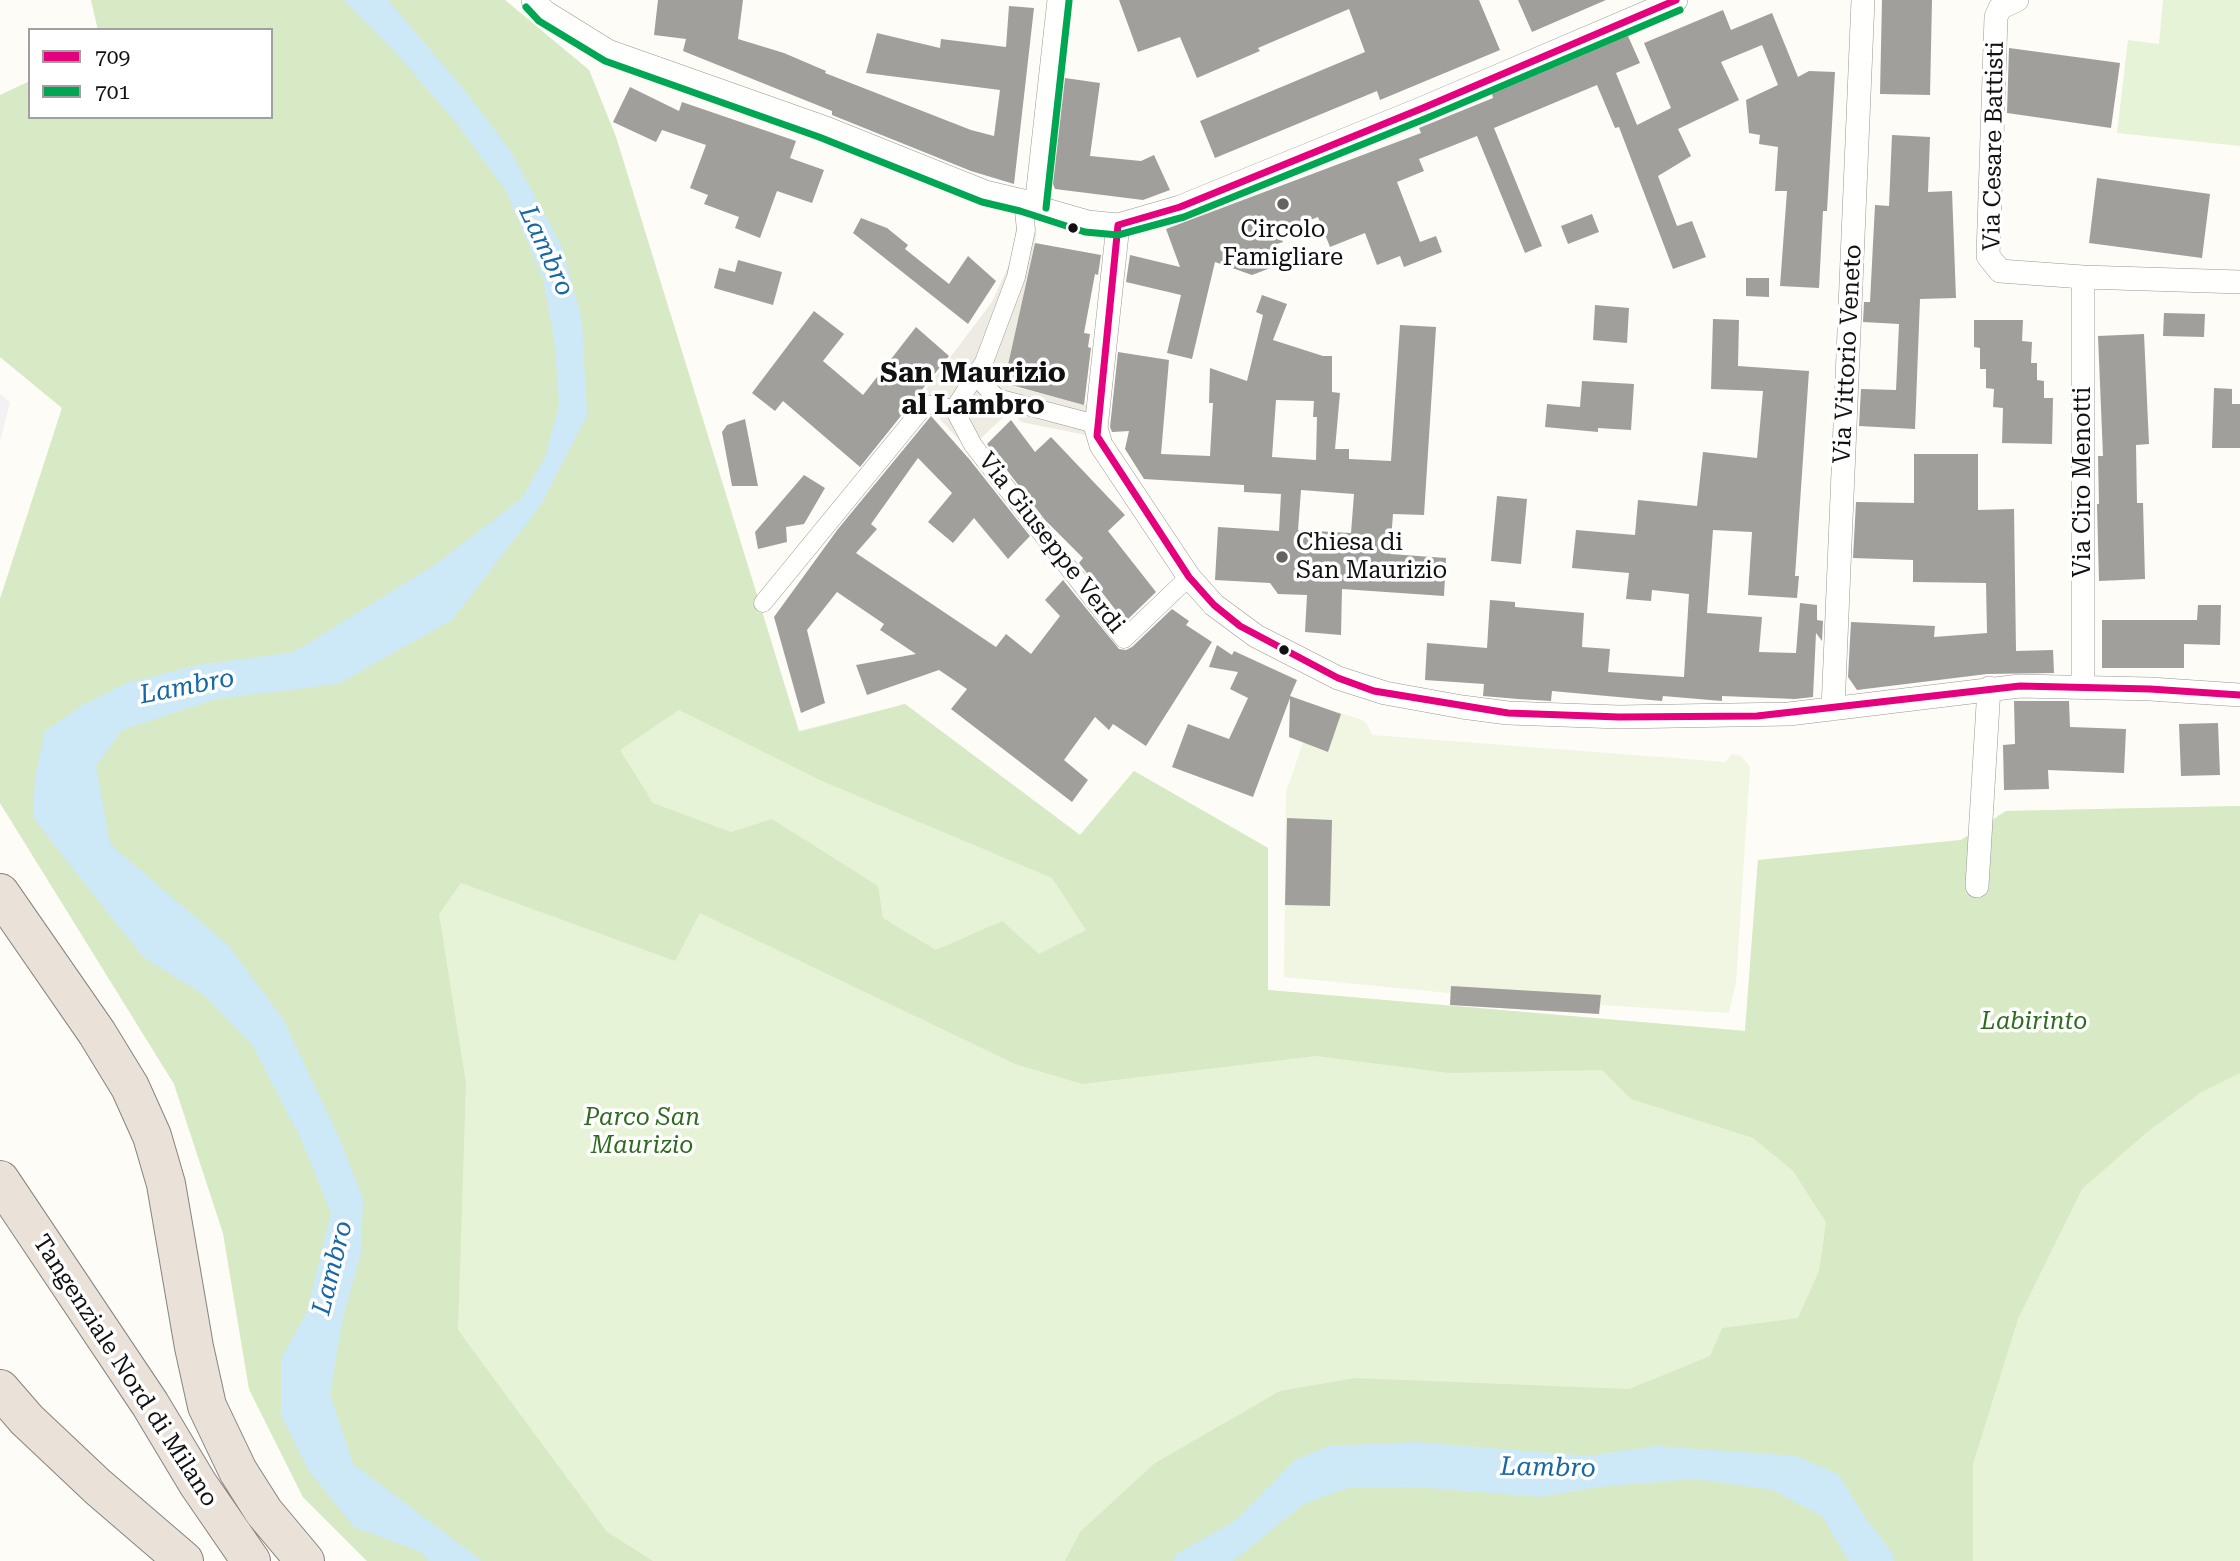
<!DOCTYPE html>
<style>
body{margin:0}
#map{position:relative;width:2240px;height:1561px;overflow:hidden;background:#fdfcf7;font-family:"Roboto Serif",serif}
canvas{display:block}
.legend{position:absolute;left:28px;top:28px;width:245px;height:91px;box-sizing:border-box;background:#fff;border:2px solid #a0a0a0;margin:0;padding:9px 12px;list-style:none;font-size:21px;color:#111}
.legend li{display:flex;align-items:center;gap:14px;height:35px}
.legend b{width:35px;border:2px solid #a0a0a0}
</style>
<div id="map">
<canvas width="2240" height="1561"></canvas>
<ul class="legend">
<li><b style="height:9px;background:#e5007d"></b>709</li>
<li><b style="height:9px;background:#00a651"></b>701</li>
</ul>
</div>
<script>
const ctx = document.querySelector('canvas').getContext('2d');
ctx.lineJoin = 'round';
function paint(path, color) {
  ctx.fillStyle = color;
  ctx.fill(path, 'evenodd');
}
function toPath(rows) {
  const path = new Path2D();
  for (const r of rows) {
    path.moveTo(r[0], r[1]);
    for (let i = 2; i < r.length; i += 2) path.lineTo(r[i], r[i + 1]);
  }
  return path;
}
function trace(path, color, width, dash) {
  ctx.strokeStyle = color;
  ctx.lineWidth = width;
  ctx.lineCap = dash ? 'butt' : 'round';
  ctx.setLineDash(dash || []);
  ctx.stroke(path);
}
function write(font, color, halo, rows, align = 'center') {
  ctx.font = font + ' "Roboto Serif",serif';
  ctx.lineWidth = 7;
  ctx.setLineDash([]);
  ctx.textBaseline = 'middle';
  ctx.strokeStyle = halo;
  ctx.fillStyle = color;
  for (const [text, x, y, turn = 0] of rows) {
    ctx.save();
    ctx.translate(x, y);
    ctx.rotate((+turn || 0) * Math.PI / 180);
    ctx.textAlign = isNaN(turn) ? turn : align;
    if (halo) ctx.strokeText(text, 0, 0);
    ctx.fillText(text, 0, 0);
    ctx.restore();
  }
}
paint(toPath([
 [0,394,10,402,0,442]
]), '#f5f0f3');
paint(toPath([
 [91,0,505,0,589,70,616,137,799,731,905,704,1080,835,1134,771,1268,848,1268,990,1745,1031,1758,860,1961,840,2006,811,2240,806,2240,1561,367,1561,303,1497,249,1389,223,1233,174,1084,0,803,0,599,62,408,0,357,0,95,30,81,30,117,271,117,271,30,98,30],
 [2163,0,2240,0,2240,146,2117,133,2128,40,2159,44]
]), '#e7f3d7');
paint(toPath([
 [91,0,505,0,589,70,616,137,799,732,905,704,1080,835,1134,771,1268,848,1268,990,1745,1031,1758,860,1961,840,2006,811,2240,806,2240,1073,2200,1093,2146,1133,2082,1189,2018,1319,1973,1464,1973,1561,1065,1561,1080,1532,1155,1463,1280,1391,1355,1378,1629,1389,1710,1356,1722,1328,1798,1318,1819,1271,1826,1222,1793,1171,1753,1138,1631,1099,1602,1070,1449,1073,1316,1056,1082,1084,1015,1064,700,913,675,961,461,883,439,914,466,1083,458,1330,607,1532,653,1561,367,1561,303,1497,249,1389,223,1233,174,1084,0,803,0,599,62,408,0,357,0,95,30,81,30,117,271,117,271,30,98,30],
 [679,710,822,781,1052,878,1086,930,1039,954,1002,921,936,950,883,918,878,886,772,819,731,832,653,803,620,750]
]), '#d8eac5');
paint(toPath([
 [1316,705,1362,720,1367,724,1372,735,1725,762,1732,754,1741,756,1750,767,1736,982,1729,1013,1601,1005,1599,1014,1450,1005,1450,993,1284,977,1286,792]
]), '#f0f6e1');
paint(toPath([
 [1016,228,1037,233,1004,384,1090,406,1086,435,1021,422,1011,410,968,450,920,397,992,302,1013,256]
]), '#edebe2');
paint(toPath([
 [344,0,388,0,462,87,510,150,562,247,582,320,587,416,540,506,452,620,338,684,216,699,122,730,96,766,110,844,229,946,283,1019,338,1135,363,1199,361,1253,343,1317,330,1394,353,1464,482,1561,429,1561,421,1552,354,1527,308,1470,281,1415,281,1359,307,1311,331,1213,302,1141,253,1046,204,995,143,957,33,818,35,777,45,731,83,705,127,683,198,665,294,652,436,564,522,498,545,457,559,406,555,344,543,279,506,191,456,123,403,61],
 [1417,1442,1588,1456,1657,1446,1796,1456,1838,1474,1863,1514,1893,1554,1895,1561,1849,1561,1822,1516,1772,1490,1696,1479,1598,1487,1540,1497,1416,1487,1348,1488,1304,1504,1233,1561,1173,1561,1175,1555,1236,1520,1295,1460,1328,1446]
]), '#cde8f7');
paint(toPath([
 [658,0,743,0,738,39,784,53,826,71,825,73,971,130,994,136,1000,90,866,73,877,33,940,48,941,39,1006,47,1009,6,1034,8,1014,184,971,171,832,115,832,111,683,51,686,39,654,35],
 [1119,0,1479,0,1500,50,1380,100,1377,91,1215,158,1200,121,1365,52,1349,9,1258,48,1260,51,1197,78,1180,37,1138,52],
 [1518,0,1606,0,1532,32],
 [1882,0,1932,0,1930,95,1880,94],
 [1723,10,1731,30,1772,13,1798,77,1809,71,1835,72,1827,211,1823,211,1819,288,1780,286,1787,191,1775,191,1778,147,1759,144,1760,135,1749,133,1746,100,1778,85,1762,45,1721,62,1739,100,1678,129,1691,156,1658,176,1677,226,1692,221,1706,257,1673,269,1619,127,1615,128,1597,85,1494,128,1542,246,1525,253,1477,136,1419,159,1424,171,1397,182,1420,242,1436,236,1442,252,1404,267,1400,256,1377,265,1365,233,1330,247,1318,217,1279,232,1283,242,1274,245,1281,264,1252,275,1215,262,1192,359,1167,353,1181,295,1126,282,1130,255,1180,267,1166,229,1421,133,1419,128,1493,98,1492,94,1628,36,1640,63,1616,73,1637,125,1671,108,1644,43],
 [2009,48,2120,63,2111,128,2007,113],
 [1065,78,1100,83,1090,156,1141,161,1154,155,1170,190,1143,200,1055,189,1053,184],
 [630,87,679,111,682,102,796,141,790,158,824,170,812,203,777,191,760,238,735,228,739,217,704,204,708,195,690,188,706,145,662,130,656,142,613,122],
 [1892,135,1930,137,1928,192,1952,191,1956,298,1920,299,1915,429,1859,426,1861,389,1896,390,1899,324,1863,322,1864,302,1870,302,1875,205,1889,206],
 [2097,178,2210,194,2202,258,2089,243],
 [1592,214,1599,232,1568,244,1561,226],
 [861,218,887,228,908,245,905,249,949,284,968,256,996,281,968,324,853,233],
 [1035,243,1101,255,1098,275,1095,274,1084,333,1090,334,1088,347,1091,348,1084,405,1004,383],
 [738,260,782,272,773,305,714,288,719,268,735,272],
 [1746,278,1769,278,1769,297,1746,296],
 [1262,295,1287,304,1273,340,1323,356,1332,356,1332,392,1340,393,1335,449,1349,449,1349,459,1391,461,1400,325,1436,327,1424,515,1393,514,1390,554,1446,558,1444,596,1342,589,1341,635,1305,632,1307,595,1278,594,1270,583,1215,580,1218,527,1279,531,1281,494,1244,492,1244,485,1144,479,1125,449,1129,431,1112,432,1110,427,1118,352,1169,360,1161,454,1210,456,1213,403,1209,403,1210,368,1247,381,1263,315,1256,312],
 [1276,400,1314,401,1313,417,1317,417,1316,460,1272,457],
 [1301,490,1354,494,1351,533,1298,530],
 [1595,305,1629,308,1627,343,1593,340],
 [814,311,844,334,823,361,863,395,916,327,949,356,860,467,783,401,775,411,752,393],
 [2164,313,2205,314,2204,337,2163,336],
 [1713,319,1739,320,1738,366,1809,371,1795,576,1799,576,1797,598,1748,595,1752,532,1713,530,1707,613,1762,617,1759,652,1796,653,1800,603,1817,605,1817,620,1823,621,1822,641,1816,633,1813,697,1795,699,1722,696,1722,701,1663,696,1662,701,1552,691,1551,701,1518,699,1483,696,1484,684,1425,680,1427,643,1487,648,1490,600,1515,602,1515,607,1584,613,1582,647,1610,649,1608,672,1684,677,1689,594,1652,590,1651,601,1626,599,1629,573,1572,568,1576,530,1635,535,1638,500,1697,506,1703,452,1757,458,1763,391,1711,389],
 [1974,320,2023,320,2022,341,2032,342,2031,363,2037,363,2037,380,2044,381,2044,398,2053,398,2052,444,2002,443,2003,408,1993,407,1994,389,1986,388,1986,369,1980,369,1980,348,1974,347],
 [2144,334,2149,444,2136,445,2137,503,2143,503,2145,579,2099,581,2097,504,2099,504,2098,456,2103,456,2098,336],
 [1582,381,1634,384,1631,430,1598,428,1598,432,1545,427,1547,404,1580,407],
 [2214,388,2232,389,2232,404,2240,404,2240,448,2212,448],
 [931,416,970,460,1030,536,1008,559,974,518,953,543,928,522,952,493,918,458,871,524,877,529,856,553,996,647,1006,634,1031,654,1060,616,1045,600,1063,580,1119,649,1126,650,1132,647,1172,609,1189,621,1186,625,1212,642,1146,746,1113,724,1109,730,1095,717,1064,760,1088,780,1072,802,951,709,967,689,939,670,867,695,856,665,916,654,880,630,884,624,837,592,807,630,825,703,801,713,774,617,838,529],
 [745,419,758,486,732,486,722,432,727,425],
 [1011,420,1035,452,1051,437,1125,515,1108,531,1156,592,1125,622,1079,563,1083,558,1045,520,987,444],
 [1914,454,1978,454,1978,510,2014,509,2016,651,2053,650,2054,673,1987,674,1857,690,1848,677,1851,622,1935,626,1934,637,1987,633,1986,583,1913,582,1913,560,1853,558,1856,502,1914,503],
 [804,475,825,488,804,524,786,527,787,542,758,549,755,532],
 [1497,496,1527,499,1521,564,1491,561],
 [2198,605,2221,605,2220,645,2184,644,2184,668,2102,668,2102,620,2197,620],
 [1217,645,1232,655,1234,651,1297,680,1290,696,1341,714,1328,752,1289,737,1290,698,1253,797,1172,767,1188,724,1229,739,1248,698,1230,689,1238,672,1209,667],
 [2014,701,2069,701,2070,727,2126,729,2124,773,2048,770,2049,789,2004,790,2003,745,2015,744],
 [2218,723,2220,775,2181,776,2179,724],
 [1287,818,1332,820,1330,906,1285,905],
 [1451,986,1601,995,1599,1014,1450,1005]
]), '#a19f9c');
const pedestrian = toPath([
 [975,376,997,398,1088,422,1096,428],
 [954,409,973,445,1124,639,1189,577],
 [763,603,926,404,954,409,984,362,1016,277,1026,230,1023,201]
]);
const minor = toPath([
 [533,0,545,12,608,51,823,127,985,192,1023,201,1036,207,1088,222,1118,225,1180,207,1423,108,1676,0],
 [2017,0,2000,8,1996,17,1988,256,2000,271,2083,277,2240,282],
 [1036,207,1059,0],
 [1118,225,1096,428,1101,445,1189,577,1214,605,1256,636,1338,678,1385,693,1462,707,1508,713,1619,717,1789,714,2020,686,2150,689,2240,695],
 [2083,277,2083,686],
 [1833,709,1863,0],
 [1977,886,1989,688]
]);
const motorway = toPath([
 [0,893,97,1033,130,1087,152,1136,166,1184,194,1347,207,1406,238,1471,264,1512,305,1561],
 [0,1180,150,1404,198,1484,251,1561],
 [0,1389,27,1420,98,1487,184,1561]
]);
trace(pedestrian, '#979795', 19);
trace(minor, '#979795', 24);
trace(motorway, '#858482', 40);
trace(pedestrian, '#fffffe', 18);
trace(minor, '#fffffe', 23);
trace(motorway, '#eae1d8', 38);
trace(toPath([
 [1676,0,1423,108,1180,207,1118,225,1097,436,1189,577,1214,605,1240,626,1338,678,1374,691,1508,713,1619,717,1757,716,2020,686,2150,689,2240,695]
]), '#e5007d', 7);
trace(toPath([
 [526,7,539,21,605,61,819,137,982,202,1020,211,1085,232,1118,235,1184,217,1427,118,1680,10],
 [1046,208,1069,1]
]), '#00a651', 7);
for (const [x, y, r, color] of [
 [1283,204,7,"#646362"],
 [1073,228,6,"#111"],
 [1282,557,7,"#646362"],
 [1284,650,6,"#111"]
]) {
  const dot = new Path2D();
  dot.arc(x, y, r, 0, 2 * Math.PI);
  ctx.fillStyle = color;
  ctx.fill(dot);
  trace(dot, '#fff', 2.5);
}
write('24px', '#111', '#fff', [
 ["Via Cesare Battisti",1994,146,-89],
 ["Via Vittorio Veneto",1848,354,-87],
 ["Via Ciro Menotti",2083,482,-90],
 ["Via Giuseppe Verdi",1051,543,52],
 ["Tangenziale Nord di Milano",125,1371,57]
]);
write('24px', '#111', '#fff', [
 ["Circolo",1283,230],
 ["Famigliare",1283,258],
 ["Chiesa di",1296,543,"left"],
 ["San Maurizio",1296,571,"left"]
]);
write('italic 24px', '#2f6b1f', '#fff', [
 ["Labirinto",2034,1022],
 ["Parco San",642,1118],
 ["Maurizio",642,1146]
]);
write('italic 26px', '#1768a6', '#fff', [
 ["Lambro",546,251,65],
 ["Lambro",187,687,-11],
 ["Lambro",333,1268,-76],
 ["Lambro",1548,1468,1]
]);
write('bold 28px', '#111', '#fff', [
 ["San Maurizio",973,374],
 ["al Lambro",973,406]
]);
</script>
